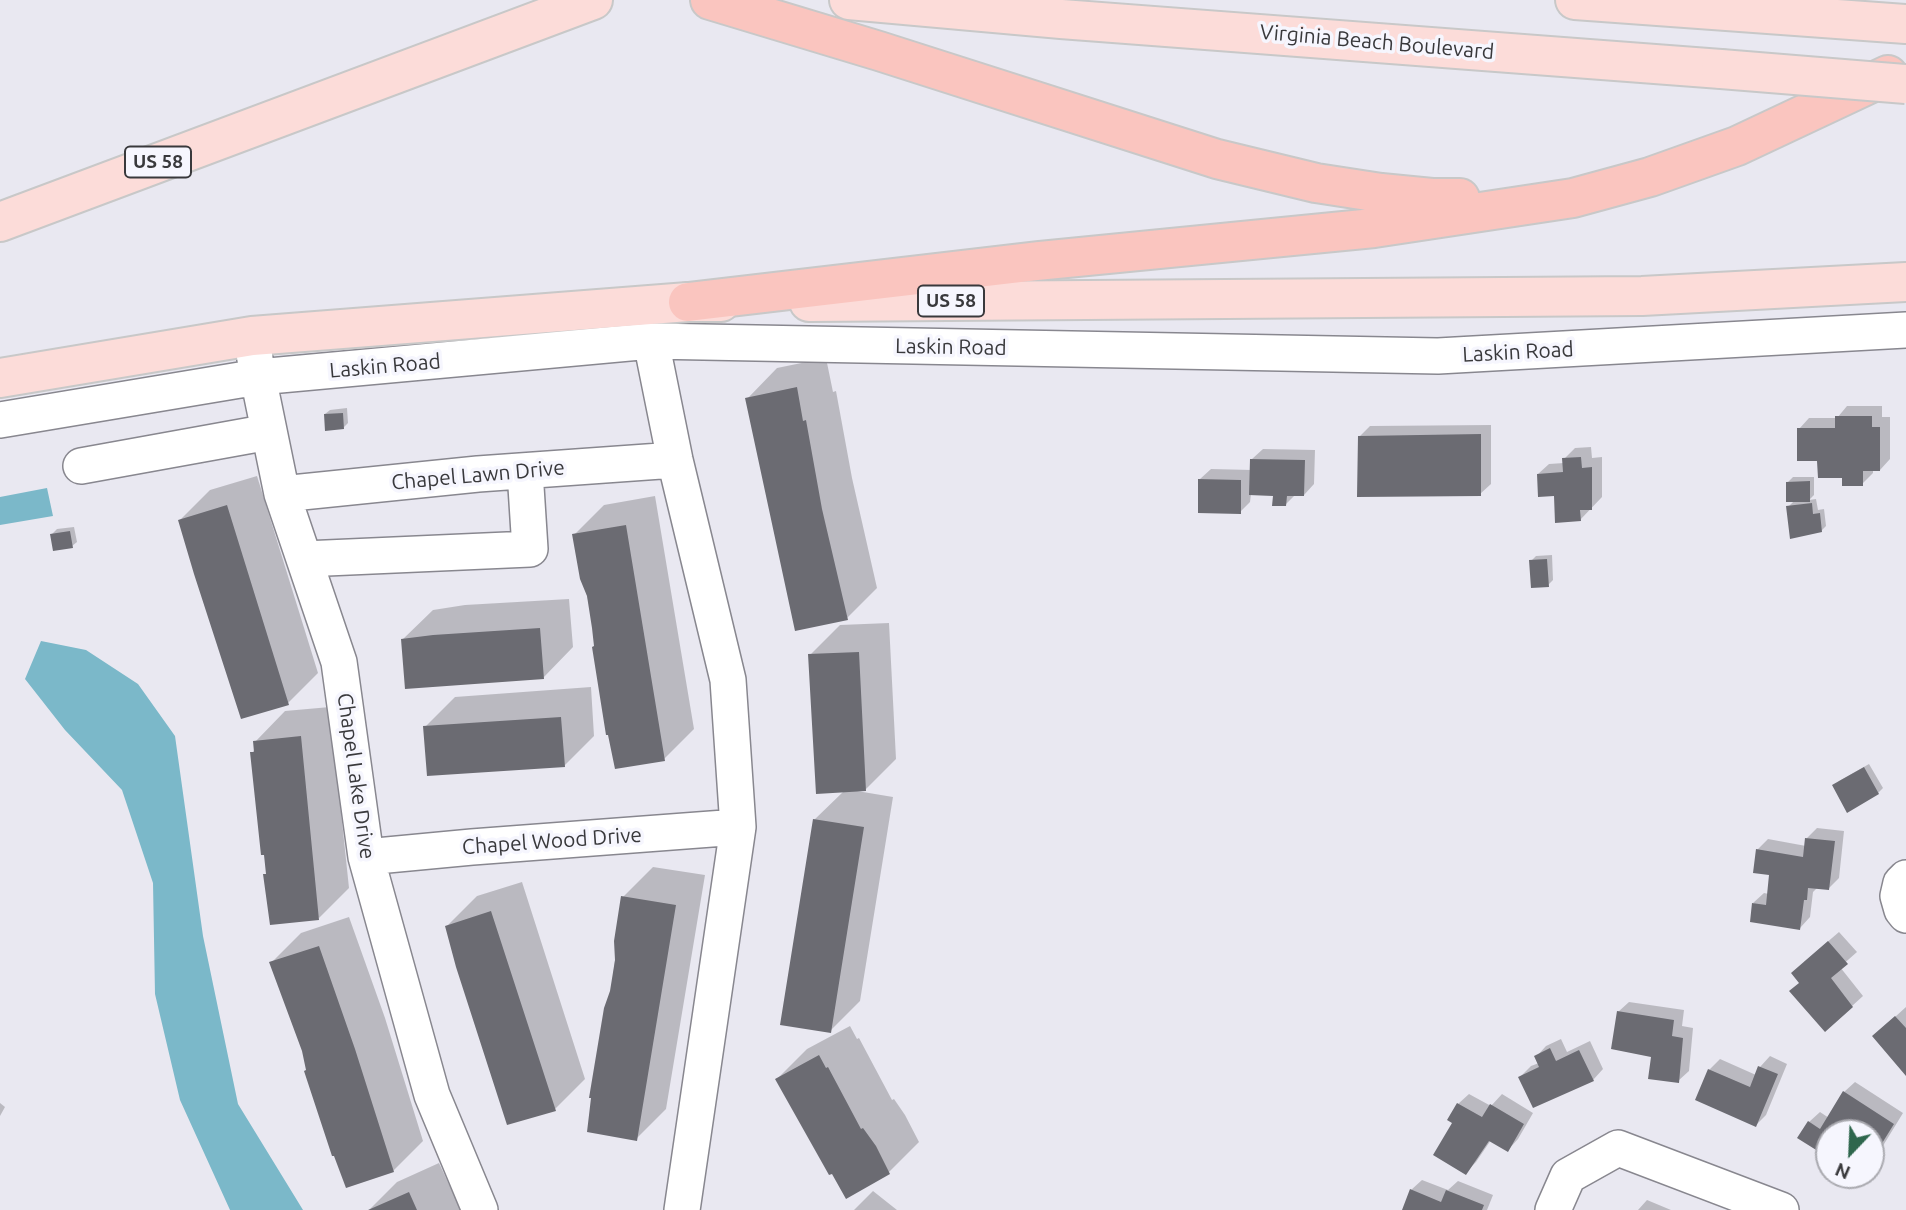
<!DOCTYPE html>
<style>
body{margin:0}
#map{position:relative;width:1906px;height:1210px;overflow:hidden;background:#e9e8f1;font-family:Ubuntu,sans-serif}
canvas{display:block}
.north{position:absolute;left:1815px;top:1119px;width:70px;height:70px;box-sizing:border-box;background:#f6f6fe;border:2px solid #aaaab0;border-radius:50%;rotate:203deg;font-size:19px;font-weight:700;line-height:28px;text-align:center;color:#39393c}
.north::after{content:'';display:block;margin:auto;width:24px;height:32px;background:#2e664d;clip-path:polygon(50% 0,100% 100%,50% 72%,0 100%)}
</style>
<div id="map">
<canvas width="1906" height="1210"></canvas>
<div class="north">N</div>
</div>
<script>
const ctx = document.querySelector('canvas').getContext('2d');
ctx.lineJoin = 'round';
function paint(path, color) {
  ctx.fillStyle = color;
  ctx.fill(path, 'evenodd');
}
function toPath(rows) {
  const path = new Path2D();
  for (const r of rows) {
    path.moveTo(r[0], r[1]);
    for (let i = 2; i < r.length; i += 2) path.lineTo(r[i], r[i + 1]);
  }
  return path;
}
function trace(path, color, width, dash) {
  ctx.strokeStyle = color;
  ctx.lineWidth = width;
  ctx.lineCap = dash ? 'butt' : 'round';
  ctx.setLineDash(dash || []);
  ctx.stroke(path);
}
function write(font, color, halo, rows, align = 'center') {
  ctx.font = font + ' Ubuntu,sans-serif';
  ctx.lineWidth = 7;
  ctx.setLineDash([]);
  ctx.textBaseline = 'middle';
  ctx.strokeStyle = halo;
  ctx.fillStyle = color;
  for (const [text, x, y, turn = 0] of rows) {
    ctx.save();
    ctx.translate(x, y);
    ctx.rotate((+turn || 0) * Math.PI / 180);
    ctx.textAlign = isNaN(turn) ? turn : align;
    if (halo) ctx.strokeText(text, 0, 0);
    ctx.fillText(text, 0, 0);
    ctx.restore();
  }
}
paint(toPath([
 [47,488,53,516,0,525,0,497],
 [41,641,86,650,138,684,175,736,203,936,238,1104,303,1210,230,1210,180,1100,155,994,153,883,122,790,65,730,25,679]
]), '#7bb8c9');
paint(toPath([
 [826,358,833,392,836,391,852,478,877,588,847,618,747,399,777,368],
 [1847,406,1882,406,1882,417,1890,417,1890,459,1880,470,1873,470,1873,473,1862,484,1844,476,1819,460,1799,429,1809,418,1837,418],
 [347,408,348,423,343,428,325,414,330,410],
 [1491,425,1491,484,1480,494,1359,437,1370,426],
 [1591,447,1592,458,1602,457,1602,497,1580,520,1538,474,1549,464,1564,463,1564,459,1575,448],
 [1263,449,1315,450,1314,484,1304,495,1295,495,1286,504,1274,494,1251,494,1250,502,1240,512,1200,479,1211,469,1252,470,1252,459],
 [257,476,318,673,288,703,180,520,210,490],
 [1793,477,1814,477,1814,495,1809,500,1816,499,1818,510,1824,509,1826,526,1821,531,1788,507,1795,500,1788,482],
 [655,496,694,729,664,759,595,645,594,628,574,535,604,505],
 [74,527,77,542,72,546,52,534,57,529],
 [1552,555,1553,580,1548,585,1531,561,1536,556],
 [569,599,573,647,543,678,402,640,433,610,465,605],
 [889,623,896,759,866,789,857,791,893,797,860,1001,830,1031,814,820,844,791,810,655,840,625],
 [591,687,594,736,564,766,425,727,455,697],
 [330,707,349,888,319,918,268,872,252,753,255,749,255,742,285,711],
 [1869,764,1883,788,1878,793,1848,810,1834,786,1839,781],
 [1817,828,1844,831,1839,878,1828,889,1818,887,1813,892,1810,917,1800,928,1753,903,1764,893,1769,894,1771,874,1757,850,1768,839,1806,846,1807,838],
 [653,867,705,875,666,1109,636,1139,611,992,623,897],
 [522,882,585,1079,555,1109,447,926,477,896],
 [349,917,385,1018,423,1141,393,1171,307,1070,303,1051,271,963,301,933],
 [1839,932,1857,952,1840,967,1863,996,1852,1006,1801,982,1804,962],
 [1629,1002,1684,1010,1682,1026,1693,1028,1689,1071,1678,1081,1652,1056,1618,1012],
 [1906,1007,1906,1073,1885,1026],
 [850,1026,857,1039,859,1038,892,1100,894,1099,905,1115,919,1142,889,1172,833,1172,777,1079,807,1049],
 [1561,1039,1567,1052,1590,1041,1603,1069,1593,1080,1520,1077,1531,1066,1539,1063,1536,1057,1546,1046],
 [1770,1056,1787,1064,1766,1115,1756,1125,1709,1070,1720,1059,1756,1075,1760,1067],
 [1855,1082,1903,1113,1881,1149,1871,1159,1871,1133,1829,1133,1829,1156,1809,1122,1820,1112,1829,1118,1844,1092],
 [1469,1094,1491,1106,1502,1094,1533,1113,1518,1139,1508,1150,1491,1140,1476,1162,1465,1173,1455,1122,1458,1104],
 [0,1103,5,1107,0,1116],
 [439,1163,461,1210,369,1210,397,1182],
 [1422,1180,1448,1190,1458,1181,1493,1195,1487,1210,1404,1210,1411,1190],
 [873,1191,897,1210,854,1210],
 [1647,1200,1671,1210,1638,1210]
]), '#0003');
paint(toPath([
 [797,387,803,421,806,420,822,509,848,620,795,631,745,398],
 [343,413,344,429,325,431,324,414],
 [1835,416,1872,416,1872,427,1880,427,1880,471,1863,471,1863,486,1842,486,1842,478,1818,478,1817,461,1797,461,1797,428,1835,428],
 [1481,434,1481,496,1357,497,1358,436],
 [1581,457,1582,468,1592,467,1592,510,1580,510,1581,521,1555,523,1554,496,1538,497,1537,474,1563,472,1562,458],
 [1250,459,1305,460,1304,496,1287,496,1286,506,1272,506,1273,496,1249,495],
 [1198,479,1241,480,1241,514,1198,513],
 [1810,481,1810,502,1786,502,1786,482],
 [1812,503,1813,514,1820,513,1822,532,1790,539,1786,506],
 [227,505,289,705,241,719,194,574,178,520],
 [626,525,665,761,615,769,608,735,606,735,592,647,594,646,592,628,587,596,580,579,572,534],
 [70,531,73,548,53,551,50,534],
 [1547,559,1549,587,1531,588,1529,560],
 [540,628,544,679,405,689,401,639,433,635],
 [859,652,866,791,816,794,808,654],
 [561,717,565,767,427,776,423,726],
 [301,736,319,920,270,925,263,874,266,874,264,855,261,855,250,752,254,752,253,741],
 [1864,767,1879,794,1847,813,1832,785],
 [813,819,864,827,831,1033,780,1025],
 [1805,838,1835,841,1829,890,1808,888,1807,900,1804,900,1800,930,1750,922,1752,903,1766,905,1769,875,1753,873,1756,849,1803,857],
 [621,896,676,905,637,1141,587,1132,591,1098,589,1098,604,1008,610,991,615,960,614,941],
 [491,911,556,1111,507,1125,456,967,445,926],
 [1828,941,1848,964,1831,978,1853,1007,1825,1032,1789,991,1799,983,1791,973],
 [319,946,355,1049,394,1172,346,1188,334,1156,332,1156,304,1071,306,1070,302,1051,269,962],
 [1617,1011,1674,1020,1672,1036,1683,1038,1679,1083,1648,1079,1651,1057,1611,1049],
 [1895,1016,1906,1028,1906,1076,1872,1036],
 [1550,1048,1556,1061,1579,1050,1594,1081,1533,1108,1518,1077,1539,1067,1534,1056],
 [819,1055,826,1068,828,1067,861,1129,863,1128,876,1146,890,1174,846,1199,832,1174,829,1175,775,1079],
 [1758,1066,1778,1074,1756,1127,1695,1100,1708,1069,1750,1087],
 [1843,1091,1894,1124,1871,1161,1871,1133,1829,1133,1829,1158,1797,1138,1808,1121,1820,1129],
 [1457,1103,1482,1117,1490,1104,1524,1124,1508,1152,1489,1141,1466,1175,1433,1155,1452,1123,1447,1120],
 [1410,1189,1441,1202,1446,1190,1484,1205,1482,1210,1402,1210],
 [409,1192,417,1210,368,1210]
]), '#6b6b72');
const minor = toPath([
 [651,341,675,460,728,680,738,827,682,1210],
 [254,353,258,377,282,494,339,662,366,857,432,1095,480,1210],
 [0,420,258,377,651,341,1438,356,1906,330],
 [81,466,269,432],
 [282,494,478,474,675,460],
 [304,559,530,549,525,471],
 [366,857,472,847,738,827],
 [1906,878,1901,883,1898,896,1902,910,1906,915],
 [1553,1210,1568,1176,1618,1148,1781,1210]
]);
const major = toPath([
 [849,0,1061,19,1721,69],
 [1575,0,1906,24],
 [0,222,593,0],
 [809,302,1642,296,1906,282],
 [0,378,252,336,688,302,721,302]
]);
const highway = toPath([
 [710,0,879,51,1217,159,1316,183,1381,193,1432,198,1460,198],
 [688,302,1038,261,1374,228,1573,198,1650,177,1737,146,1888,75]
]);
trace(minor, '#88878f', 38);
trace(major, '#c8c8c8', 42);
trace(highway, '#c8c8c8', 42);
trace(minor, '#fff', 35);
trace(major, '#fcdcd9', 38);
trace(highway, '#fac5bf', 38);
const majorBridge = toPath([
 [1721,69,1906,84]
]);
trace(majorBridge, '#c8c8c8', 42, []);
trace(majorBridge, '#fcdcd9', 38);
for (const [x, y, w] of [
 [158,162,66],
 [951,301,66]
]) {
  const box = new Path2D();
  box.roundRect(x - w / 2, y - 15.5, w, 31, 5);
  ctx.fillStyle = '#f6f6fe';
  ctx.fill(box);
  trace(box, '#39393c', 2);
}
write('bold 19px', '#39393c', null, [
 ["US 58",158,162],
 ["US 58",951,301]
]);
write('21px', '#39393c', '#f6f6fe', [
 ["Virginia Beach Boulevard",1377,42,5],
 ["Laskin Road",951,347,1],
 ["Laskin Road",1518,352,-3],
 ["Laskin Road",385,366,-5],
 ["Chapel Lawn Drive",478,475,-5],
 ["Chapel Lake Drive",356,776,82],
 ["Chapel Wood Drive",552,841,-4]
]);
</script>
